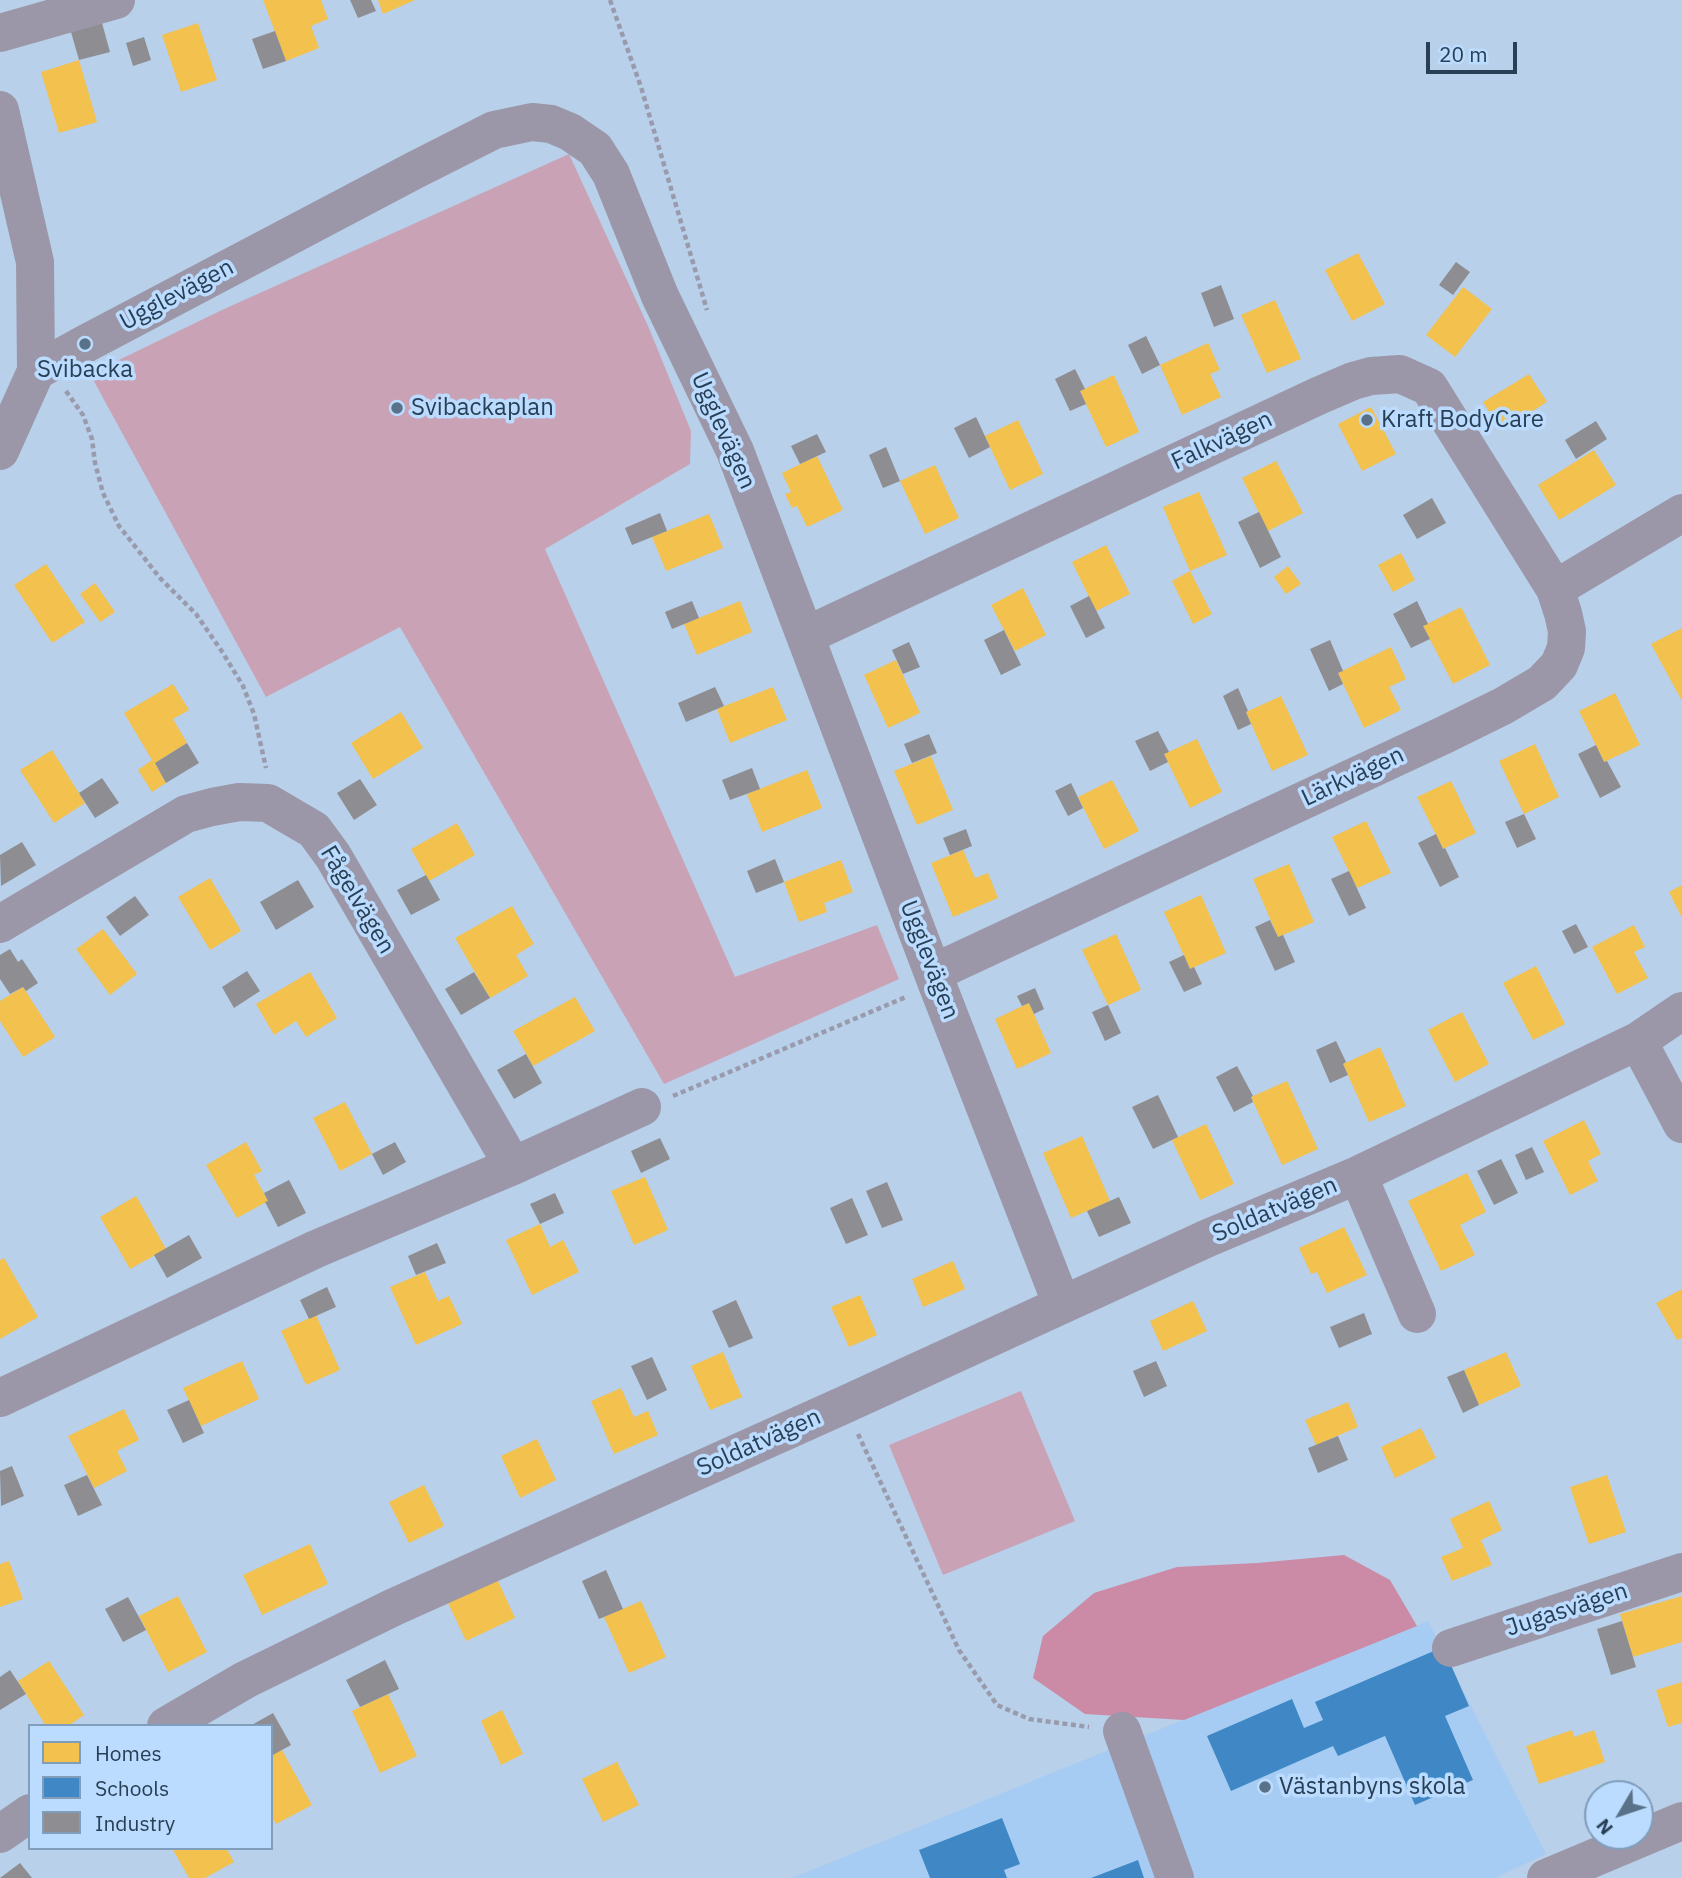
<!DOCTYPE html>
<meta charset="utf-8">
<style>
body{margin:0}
#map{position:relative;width:1682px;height:1878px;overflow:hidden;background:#b8d0e9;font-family:"IBM Plex Sans",sans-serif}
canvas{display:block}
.legend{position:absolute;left:28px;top:1724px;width:245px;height:126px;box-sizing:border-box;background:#bbdcfe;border:2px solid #809dbb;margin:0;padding:9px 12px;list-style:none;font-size:21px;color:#283f56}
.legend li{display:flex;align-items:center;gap:14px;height:35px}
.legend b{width:35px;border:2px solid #809dbb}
.north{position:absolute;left:1584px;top:1780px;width:70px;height:70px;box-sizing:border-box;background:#bbdcfe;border:2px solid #809dbb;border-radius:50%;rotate:231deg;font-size:19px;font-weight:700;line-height:28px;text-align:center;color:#283f56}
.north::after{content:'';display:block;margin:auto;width:24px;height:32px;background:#5a7289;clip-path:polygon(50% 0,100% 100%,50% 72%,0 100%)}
.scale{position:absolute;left:1426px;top:42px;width:91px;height:32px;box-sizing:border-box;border:4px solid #283f56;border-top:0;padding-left:9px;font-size:21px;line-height:24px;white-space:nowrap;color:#283f56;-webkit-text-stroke:5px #bbdcfe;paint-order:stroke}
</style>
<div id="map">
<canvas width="1682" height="1878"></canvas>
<ul class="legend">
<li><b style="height:19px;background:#f2c14e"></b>Homes</li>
<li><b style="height:19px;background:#3f88c5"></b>Schools</li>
<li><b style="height:19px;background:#8d8d92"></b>Industry</li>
</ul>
<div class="north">N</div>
<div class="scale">20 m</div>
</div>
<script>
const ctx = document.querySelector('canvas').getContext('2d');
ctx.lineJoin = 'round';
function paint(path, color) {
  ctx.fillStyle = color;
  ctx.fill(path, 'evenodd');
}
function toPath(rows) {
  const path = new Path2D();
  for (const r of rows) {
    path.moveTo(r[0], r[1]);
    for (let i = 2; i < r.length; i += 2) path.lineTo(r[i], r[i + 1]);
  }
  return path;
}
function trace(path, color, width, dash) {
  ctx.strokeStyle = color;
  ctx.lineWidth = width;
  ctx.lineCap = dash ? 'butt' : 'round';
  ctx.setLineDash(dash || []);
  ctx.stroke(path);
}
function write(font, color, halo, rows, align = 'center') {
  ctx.font = font + ' "IBM Plex Sans",sans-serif';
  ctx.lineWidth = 7;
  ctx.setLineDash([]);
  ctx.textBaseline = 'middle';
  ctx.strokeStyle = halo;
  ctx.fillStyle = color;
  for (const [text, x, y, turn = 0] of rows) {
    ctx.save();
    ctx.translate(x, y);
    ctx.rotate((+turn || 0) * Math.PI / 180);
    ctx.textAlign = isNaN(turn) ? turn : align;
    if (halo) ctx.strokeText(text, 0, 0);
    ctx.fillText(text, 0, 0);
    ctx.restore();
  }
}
paint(toPath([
 [1428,1621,1546,1854,1495,1878,792,1878]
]), '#a7ccf3');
paint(toPath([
 [569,154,648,326,691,431,690,464,545,549,735,977,877,925,899,979,664,1084,400,627,266,697,90,374,222,310],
 [1021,1391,1075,1521,943,1575,889,1445]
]), '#caa2b6');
paint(toPath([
 [1344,1555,1390,1580,1417,1626,1184,1720,1085,1714,1033,1678,1043,1636,1094,1593,1177,1567,1257,1563]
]), '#cb8ba7');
paint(toPath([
 [263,0,321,0,328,19,311,26,319,48,286,61],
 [378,0,415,0,383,14],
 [198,23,217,80,181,92,162,35],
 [79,60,97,122,59,133,41,72],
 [1358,253,1385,304,1352,321,1325,270],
 [1463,287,1492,309,1455,357,1426,335],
 [1275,300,1301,359,1267,373,1241,315],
 [1208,343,1220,370,1210,374,1221,397,1182,415,1160,365],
 [1529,374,1547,402,1501,431,1483,402],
 [1114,375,1139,432,1106,447,1080,391],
 [1371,407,1396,454,1362,471,1338,424],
 [1018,420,1043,474,1010,490,985,436],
 [1594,450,1616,485,1559,520,1538,485],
 [817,456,843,510,807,527,797,506,792,508,785,494,791,492,782,473],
 [1276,461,1303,513,1268,531,1242,478],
 [935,465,959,518,925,534,900,481],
 [1199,492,1227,555,1190,571,1163,507],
 [709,514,723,548,666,571,652,537],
 [1106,545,1130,594,1096,611,1072,562],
 [1401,553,1415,580,1393,592,1378,565],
 [46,564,85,622,52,643,14,585],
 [1288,566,1301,584,1286,594,1274,577],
 [1190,571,1212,614,1193,624,1172,581],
 [95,583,115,612,100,622,80,594],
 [1023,588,1046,635,1015,651,991,605],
 [740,601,752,632,697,655,684,624],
 [1461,607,1490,665,1453,684,1423,626],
 [1682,628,1682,701,1651,644],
 [1391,647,1406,679,1389,687,1401,710,1364,728,1338,673],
 [896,660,920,713,888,728,864,675],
 [173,684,189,710,173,719,187,743,155,763,166,783,152,792,138,770,152,760,124,713],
 [773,687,787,720,730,743,717,709],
 [1615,693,1640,745,1604,762,1579,711],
 [1281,696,1308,755,1272,771,1246,712],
 [401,712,423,748,373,779,351,743],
 [1197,739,1222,792,1190,808,1164,754],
 [1535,744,1559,797,1524,814,1499,761],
 [52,750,85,803,54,823,20,770],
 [931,756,953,810,917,825,894,771],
 [807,770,822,808,762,832,747,794],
 [1112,780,1139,831,1104,849,1078,797],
 [1451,781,1476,833,1443,849,1417,797],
 [1366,821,1391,873,1357,888,1332,837],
 [457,823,475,855,429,881,411,849],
 [963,850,975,878,988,873,998,898,953,917,931,863],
 [841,860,853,892,824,903,827,912,799,922,784,882],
 [1289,864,1314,922,1278,937,1253,879],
 [210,878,241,931,210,950,178,897],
 [1682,885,1682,918,1669,892],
 [1201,895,1226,953,1190,969,1164,912],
 [512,906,534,944,516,955,528,976,490,998,455,938],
 [1634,925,1645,947,1634,952,1648,978,1617,994,1592,947],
 [103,929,137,974,110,995,76,949],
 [1116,934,1141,990,1108,1005,1082,950],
 [1536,966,1565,1024,1533,1040,1503,983],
 [310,972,337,1018,306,1037,296,1021,274,1035,256,1004],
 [23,987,55,1037,23,1057,0,1021,0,1001],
 [575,997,595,1031,533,1066,513,1031],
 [1029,1003,1051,1053,1017,1069,995,1019],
 [1462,1012,1489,1064,1455,1082,1428,1030],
 [1380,1047,1406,1106,1369,1122,1343,1064],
 [1287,1081,1318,1149,1282,1165,1251,1097],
 [345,1102,372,1154,340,1171,313,1118],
 [1584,1120,1601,1154,1588,1161,1598,1181,1570,1195,1543,1141],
 [1206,1124,1234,1184,1200,1200,1172,1140],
 [1082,1136,1110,1201,1071,1218,1043,1153],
 [246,1142,262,1171,254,1175,268,1201,237,1218,206,1165],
 [1467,1173,1486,1212,1460,1225,1475,1255,1441,1271,1408,1201],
 [645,1177,668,1230,634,1245,611,1191],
 [136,1196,166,1249,130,1269,100,1217],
 [540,1224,550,1247,563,1240,579,1272,532,1295,506,1240],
 [1344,1227,1367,1275,1327,1293,1317,1272,1311,1274,1299,1248],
 [4,1258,38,1317,0,1339,0,1260],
 [953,1261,965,1289,923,1307,912,1279],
 [425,1272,438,1301,449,1296,462,1324,416,1345,390,1287],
 [1682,1289,1682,1338,1677,1340,1656,1303],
 [860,1295,877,1335,849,1347,831,1307],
 [1193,1301,1207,1331,1163,1351,1150,1321],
 [316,1315,340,1370,306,1385,281,1331],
 [723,1352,742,1397,710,1410,691,1366],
 [1506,1352,1521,1386,1479,1405,1464,1370],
 [242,1361,259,1399,201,1426,183,1388],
 [621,1388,634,1417,648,1411,658,1435,614,1454,591,1401],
 [1348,1402,1358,1427,1316,1445,1305,1420],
 [124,1409,139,1440,117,1451,127,1471,94,1488,68,1436],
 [1421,1428,1436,1458,1395,1478,1381,1447],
 [537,1439,556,1480,520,1498,501,1456],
 [1607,1475,1626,1532,1589,1544,1570,1487],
 [424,1485,444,1526,409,1543,389,1502],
 [1489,1501,1502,1530,1481,1540,1492,1565,1452,1581,1441,1557,1463,1548,1450,1519],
 [310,1544,328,1584,262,1615,243,1575],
 [9,1561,23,1599,0,1607,0,1564],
 [497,1579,515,1618,466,1641,448,1603],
 [178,1596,207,1652,168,1672,139,1616],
 [1682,1596,1682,1642,1633,1657,1620,1614],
 [641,1601,666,1657,629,1673,604,1617],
 [49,1661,84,1715,68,1726,46,1726,18,1681],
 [1682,1682,1682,1723,1668,1727,1656,1690],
 [388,1694,417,1756,380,1773,352,1711],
 [502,1710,523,1754,501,1765,481,1721],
 [1572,1730,1574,1737,1594,1730,1605,1762,1539,1784,1526,1746],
 [282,1750,312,1805,276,1824,271,1815,271,1756],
 [617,1762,639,1805,603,1822,582,1779],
 [172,1848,226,1848,234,1862,205,1878,189,1878]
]), '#f2c14e');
paint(toPath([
 [1443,1647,1469,1706,1445,1716,1473,1780,1415,1805,1385,1736,1338,1756,1333,1746,1231,1791,1207,1736,1292,1699,1304,1728,1323,1720,1315,1702],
 [1002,1818,1020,1864,1004,1870,1007,1878,930,1878,919,1850],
 [1138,1860,1144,1878,1091,1878]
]), '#3f88c5');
paint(toPath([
 [350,0,371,0,376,11,358,18],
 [102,23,110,52,79,60,71,32],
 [275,31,286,61,263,69,252,39],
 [144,37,151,60,133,66,126,43],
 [1456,262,1470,272,1453,295,1439,285],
 [1221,285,1234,319,1214,327,1201,293],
 [1146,336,1160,365,1142,374,1128,345],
 [1075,369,1085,389,1080,391,1086,404,1070,411,1055,379],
 [976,417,990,447,969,458,954,428],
 [1596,421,1607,439,1576,459,1565,440],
 [817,434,826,452,800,464,791,446],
 [886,447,900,481,883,488,869,455],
 [1432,498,1446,523,1417,539,1403,515],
 [1259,512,1281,557,1260,568,1238,522],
 [660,513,667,531,632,545,625,528],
 [1089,596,1105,628,1086,638,1070,606],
 [692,601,699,618,672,629,665,612],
 [1417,601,1428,624,1423,626,1430,639,1411,648,1393,614],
 [1004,630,1021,665,1001,675,984,640],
 [1330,640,1343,671,1338,673,1343,684,1329,691,1310,649],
 [909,642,920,667,903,674,892,650],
 [715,687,724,706,686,722,678,703],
 [1238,688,1248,711,1246,712,1251,724,1238,730,1223,696],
 [1158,731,1169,752,1164,754,1168,762,1150,771,1135,741],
 [929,734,937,753,912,763,904,744],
 [187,743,199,763,166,783,155,763],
 [1596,745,1604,762,1607,761,1621,787,1600,798,1578,754],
 [752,768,760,789,730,800,722,780],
 [102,778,119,803,95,818,79,793],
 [360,779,377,805,354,820,337,793],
 [1071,783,1083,808,1068,816,1055,791],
 [1524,814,1536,839,1517,848,1505,822],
 [966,829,972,846,950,855,943,838],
 [1436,834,1443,849,1445,848,1459,877,1440,887,1418,843],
 [22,842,36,865,1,886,0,855],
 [775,859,784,882,756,893,747,871],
 [1349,871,1366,908,1349,916,1331,879],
 [426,875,440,900,411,915,397,890],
 [298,880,314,907,276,930,260,902],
 [135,896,149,915,120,936,106,917],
 [1270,920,1278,937,1283,935,1295,962,1275,971,1255,927],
 [1576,924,1588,947,1574,954,1562,931],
 [10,949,18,962,22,959,38,983,26,991,23,987,10,994,0,979,0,955],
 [1184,955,1190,969,1194,967,1202,984,1184,992,1169,962],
 [247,971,260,991,234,1008,222,987],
 [474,972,490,998,461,1015,445,989],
 [1035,988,1044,1009,1034,1014,1029,1003,1022,1006,1017,996],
 [1108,1005,1121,1033,1105,1041,1092,1012],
 [1336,1041,1346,1062,1343,1064,1348,1075,1330,1083,1316,1050],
 [526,1054,542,1083,514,1099,497,1070],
 [1237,1066,1253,1096,1251,1097,1253,1102,1234,1112,1216,1077],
 [1158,1095,1178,1137,1153,1149,1132,1107],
 [660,1138,670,1159,641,1173,631,1151],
 [395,1142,406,1162,383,1175,372,1154],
 [1532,1147,1544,1172,1526,1180,1515,1155],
 [1501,1159,1518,1193,1494,1205,1477,1171],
 [289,1180,306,1213,278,1227,265,1202,268,1201,264,1193],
 [887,1182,903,1220,882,1228,866,1191],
 [555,1193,564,1213,540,1224,530,1204],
 [1119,1197,1131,1223,1099,1237,1087,1211],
 [852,1198,868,1235,846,1244,830,1208],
 [189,1235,202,1258,167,1278,154,1255],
 [437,1243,446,1263,416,1275,408,1256],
 [327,1287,336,1307,309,1319,300,1300],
 [736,1300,753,1338,729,1348,712,1311],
 [1364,1313,1372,1334,1339,1348,1330,1327],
 [652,1357,667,1390,647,1400,631,1366],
 [1156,1361,1167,1386,1144,1397,1133,1371],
 [1464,1370,1479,1405,1463,1413,1447,1377],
 [189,1400,204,1433,183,1443,167,1410],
 [1338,1436,1348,1460,1318,1473,1308,1448],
 [12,1466,24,1496,1,1506,0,1471],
 [87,1475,102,1505,78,1516,64,1485],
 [606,1570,623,1609,599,1619,582,1581],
 [128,1597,146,1630,123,1642,105,1609],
 [1622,1621,1636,1667,1611,1675,1597,1629],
 [385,1660,399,1689,360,1707,346,1680],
 [10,1670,26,1694,0,1710,0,1677],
 [273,1713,291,1745,271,1756,271,1726,250,1726],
 [20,1863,32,1878,0,1878]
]), '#8d8d92');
trace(toPath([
 [610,0,641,87,707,310],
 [66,391,83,415,92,439,95,463,103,493,119,526,160,578,196,614,223,653,243,686,254,714,266,768],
 [673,1096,906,997],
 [858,1434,959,1650,997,1705,1029,1719,1089,1727]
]), '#999bac', 4.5, [5, 3.5]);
trace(toPath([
 [0,33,116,0],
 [0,110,35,262,36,371,0,451],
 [36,371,85,344,415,170,494,130,532,122,551,124,570,132,595,149,611,174,660,296,735,451,937,984,1062,1305],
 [805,636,1318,396,1353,381,1371,376,1400,374,1429,387,1555,589],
 [0,924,186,814,212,807,239,802,268,803,314,830,333,856,513,1166],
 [933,973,1444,735,1503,706,1542,683,1559,665,1566,648,1567,631,1563,613,1555,589,1682,513],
 [1638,1041,1682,1124],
 [1358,1175,1417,1314],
 [0,1398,316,1249,513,1166,642,1107],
 [1451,1648,1682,1572],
 [166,1726,245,1680,394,1607,844,1405,1208,1238,1358,1175,1638,1041,1682,1011],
 [1122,1731,1175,1878],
 [0,1834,30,1813],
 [1546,1878,1682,1821]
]), '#9b97a8', 38);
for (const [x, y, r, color] of [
 [85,344,7,"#5a7289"],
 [397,408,7,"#5a7289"],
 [1367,420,7,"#5a7289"],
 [1265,1787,7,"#5a7289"]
]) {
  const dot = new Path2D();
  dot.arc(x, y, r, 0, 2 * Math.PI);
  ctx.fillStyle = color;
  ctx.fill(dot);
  trace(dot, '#bbdcfe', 2.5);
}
write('24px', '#283f56', '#bbdcfe', [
 ["Ugglevägen",177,295,-28],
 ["Ugglevägen",723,431,66],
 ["Falkvägen",1222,441,-25],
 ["Lärkvägen",1353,777,-25],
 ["Fågelvägen",357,900,59],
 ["Ugglevägen",929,960,69],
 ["Soldatvägen",1275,1210,-23],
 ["Soldatvägen",759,1443,-24],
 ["Jugasvägen",1567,1610,-18]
]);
write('24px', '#283f56', '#bbdcfe', [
 ["Svibacka",85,370,"center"],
 ["Svibackaplan",411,408],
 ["Kraft BodyCare",1381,420],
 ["Västanbyns skola",1279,1787]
], 'left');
</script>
